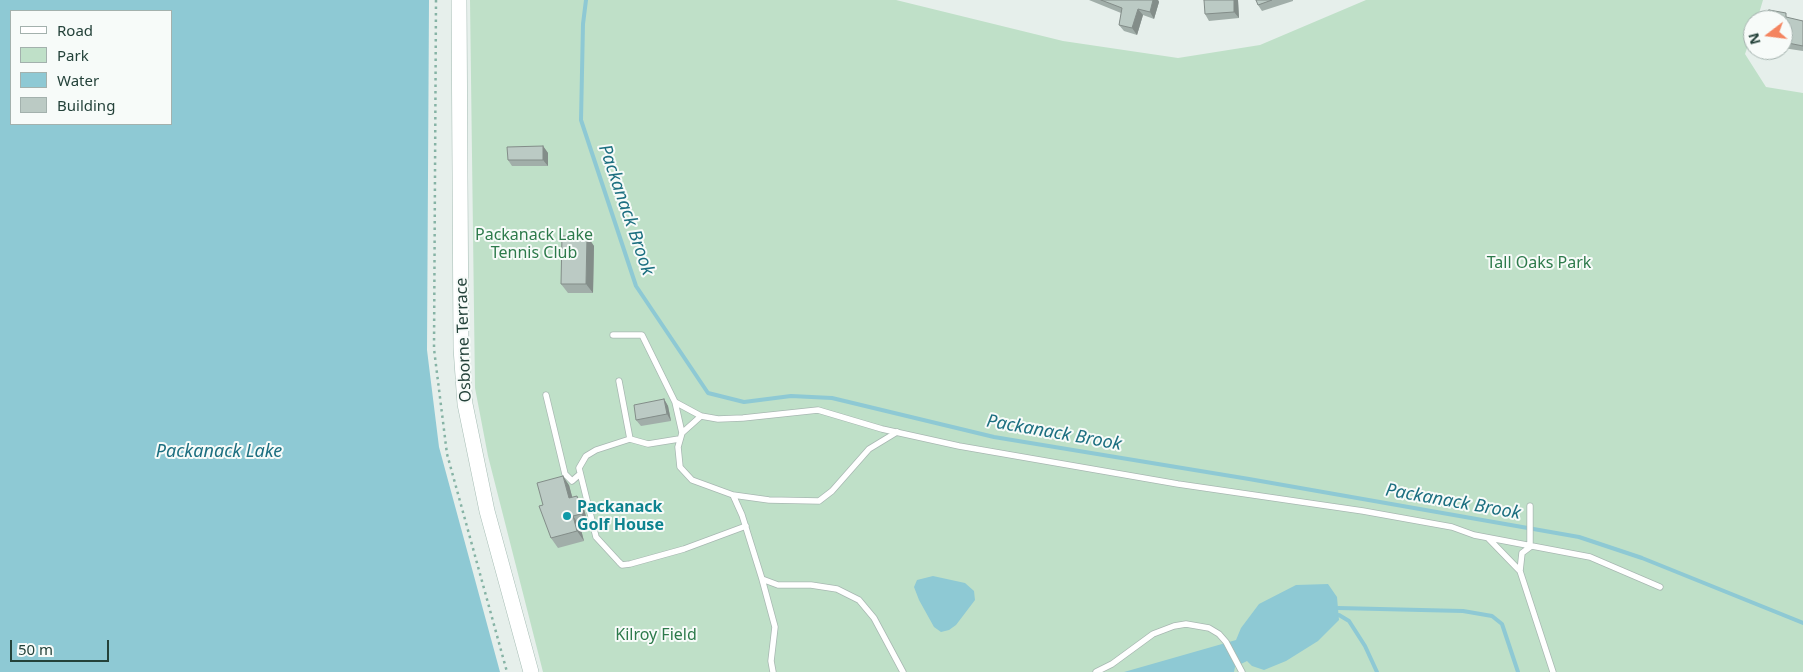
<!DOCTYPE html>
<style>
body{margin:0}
#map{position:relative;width:1803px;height:672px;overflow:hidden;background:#e6efeb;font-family:"Noto Sans",sans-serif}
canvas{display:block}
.legend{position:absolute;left:10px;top:10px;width:162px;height:115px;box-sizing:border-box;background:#f7fbf9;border:1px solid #a3b1ad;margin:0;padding:6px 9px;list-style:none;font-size:15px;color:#24423a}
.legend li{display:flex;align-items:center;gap:10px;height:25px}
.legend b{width:25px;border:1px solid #a3b1ad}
.north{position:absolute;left:1743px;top:10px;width:50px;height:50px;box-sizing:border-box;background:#f7fbf9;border:1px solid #a3b1ad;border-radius:50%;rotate:255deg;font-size:14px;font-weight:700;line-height:20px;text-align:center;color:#24423a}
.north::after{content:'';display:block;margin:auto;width:18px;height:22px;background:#f4845f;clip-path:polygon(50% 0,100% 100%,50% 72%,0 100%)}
.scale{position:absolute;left:10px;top:640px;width:99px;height:22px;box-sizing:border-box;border:2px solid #24423a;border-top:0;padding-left:6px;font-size:15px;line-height:18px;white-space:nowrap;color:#24423a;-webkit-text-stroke:4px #f7fbf9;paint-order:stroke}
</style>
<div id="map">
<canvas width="1803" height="672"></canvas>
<ul class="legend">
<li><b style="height:6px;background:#fff"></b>Road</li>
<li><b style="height:14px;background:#bfe0c8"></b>Park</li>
<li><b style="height:14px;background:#8ec9d4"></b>Water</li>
<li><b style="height:14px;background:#bbcac4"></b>Building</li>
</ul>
<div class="north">N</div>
<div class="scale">50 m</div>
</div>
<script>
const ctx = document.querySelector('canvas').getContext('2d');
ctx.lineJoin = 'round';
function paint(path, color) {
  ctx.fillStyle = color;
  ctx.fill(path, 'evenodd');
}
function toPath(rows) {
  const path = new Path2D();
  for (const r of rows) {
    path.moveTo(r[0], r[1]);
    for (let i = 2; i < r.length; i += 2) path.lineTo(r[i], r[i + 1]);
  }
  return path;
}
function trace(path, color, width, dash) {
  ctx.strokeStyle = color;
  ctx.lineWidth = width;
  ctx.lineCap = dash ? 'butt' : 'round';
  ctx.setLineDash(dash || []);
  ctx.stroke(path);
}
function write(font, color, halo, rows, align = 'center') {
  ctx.font = font + ' "Noto Sans",sans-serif';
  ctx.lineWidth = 4;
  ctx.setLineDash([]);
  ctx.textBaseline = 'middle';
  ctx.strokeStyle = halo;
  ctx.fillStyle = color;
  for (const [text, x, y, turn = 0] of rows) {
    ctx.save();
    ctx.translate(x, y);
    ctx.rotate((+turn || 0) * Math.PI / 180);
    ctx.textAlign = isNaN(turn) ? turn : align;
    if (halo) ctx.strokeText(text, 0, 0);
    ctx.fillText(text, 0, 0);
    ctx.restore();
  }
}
paint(toPath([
 [470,0,896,0,1063,41,1178,58,1260,45,1366,0,1763,0,1757,20,1753,20,1753,31,1745,54,1766,87,1803,93,1803,672,543,672,488,456,475,388]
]), '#bfe0c8');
paint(toPath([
 [0,0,429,0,427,350,439,447,500,672,0,672],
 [11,11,171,11,171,124,11,124],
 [933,576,965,583,974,591,975,600,956,625,949,630,941,632,934,627,919,600,914,587,917,580],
 [1328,584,1337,597,1339,620,1318,641,1286,661,1264,670,1252,666,1247,661,1235,667,1234,672,1124,672,1236,640,1241,628,1259,604,1296,585]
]), '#8ec9d4');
trace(toPath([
 [586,0,583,24,581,120,636,286,708,393,744,402,791,396,832,398,994,437,1249,479,1579,537,1642,558,1803,623],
 [1338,608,1463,611,1492,616,1502,624,1518,672],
 [1339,615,1349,621,1365,646,1377,672]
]), '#8ec9d4', 4);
const lane = toPath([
 [613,335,642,335,675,402,701,416,718,419,743,418,818,410,882,429,959,446,1178,484,1363,511,1452,527,1474,535,1590,557,1660,587],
 [619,381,630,439,648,444,679,439],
 [546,395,565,474,572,481,580,474],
 [675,402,682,433],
 [701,416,682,433,678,447,680,467,692,480,733,495,742,515,762,579,778,585,811,585,837,589,859,600,874,618,903,672],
 [630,439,596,450,586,456,579,468,596,537,619,562,622,565,630,564,684,549,746,526],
 [733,495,769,500,819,501,832,491,869,449,897,432],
 [1488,538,1520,571,1522,553,1530,547,1530,506],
 [1520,571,1553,672],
 [762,579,775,627,771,661,773,672],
 [1096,672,1112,664,1153,634,1174,626,1186,624,1209,628,1219,634,1226,642,1242,672]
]);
const secondary = toPath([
 [459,0,461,348,465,404,487,511,531,672]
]);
trace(lane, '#a8b8b2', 7);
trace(secondary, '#a4bbb3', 16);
trace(toPath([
 [436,0,434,349,447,454,507,672]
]), '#86b3a5', 2.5, [2.5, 4]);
trace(lane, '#fff', 5.5);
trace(secondary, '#fff', 15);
paint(toPath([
 [1089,0,1158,0,1159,2,1154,19,1143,15,1137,35,1124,31,1119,25,1121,13],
 [1238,0,1239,18,1209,21,1205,14],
 [1256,0,1293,0,1293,1,1262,11,1258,5],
 [1790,18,1803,21,1803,51,1783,48,1783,20],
 [543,146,548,153,548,166,512,166,508,160],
 [587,236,594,246,593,293,568,293,561,284],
 [664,399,668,406,671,421,641,426,636,420],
 [569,485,572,497,583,505,588,524,580,526,584,541,558,548,551,538,543,505]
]), '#a1aea9');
paint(toPath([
 [1153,0,1158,0,1159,2,1154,19,1150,12],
 [1234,0,1238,0,1239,18,1234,12],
 [1138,9,1143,15,1137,35,1132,28],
 [543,146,548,153,548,166,543,160],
 [587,236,594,246,593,293,586,284],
 [664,399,668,406,671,421,667,414],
 [563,476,569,485,575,507,569,498],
 [577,496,583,505,588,524,581,514],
 [573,516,580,526,584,541,577,531]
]), '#838d89');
const building = toPath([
 [1101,0,1153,0,1150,12,1138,9,1132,28,1119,25,1122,8,1101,0],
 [1204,0,1234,0,1234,12,1205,14,1204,0],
 [1256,0,1272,0,1258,5,1256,0],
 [1769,10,1786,13,1786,17,1803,21,1803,46,1783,42,1783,20,1768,20,1769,10],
 [543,146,543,160,508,160,507,147,543,146],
 [562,236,587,236,586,284,561,284,562,236],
 [664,399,667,414,636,420,634,405,664,399],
 [563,476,569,498,577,496,581,514,573,516,577,531,551,538,539,506,543,505,537,483,563,476]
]);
paint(building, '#bbcac4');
trace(building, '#838d89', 1);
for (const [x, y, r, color] of [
 [567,516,5,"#0f9aa8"]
]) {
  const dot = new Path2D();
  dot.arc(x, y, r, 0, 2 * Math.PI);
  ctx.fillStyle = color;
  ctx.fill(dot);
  trace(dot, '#f7fbf9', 2);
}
write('16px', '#2d7a4b', '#f7fbf9', [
 ["Packanack Lake",534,235],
 ["Tennis Club",534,253],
 ["Tall Oaks Park",1539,263],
 ["Kilroy Field",656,635]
]);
write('16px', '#24423a', '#f7fbf9', [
 ["Osborne Terrace",464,340,-92]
]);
write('bold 16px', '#0d838f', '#f7fbf9', [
 ["Packanack",577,507],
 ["Golf House",577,525]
], 'left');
write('italic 18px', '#1c6f80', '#f7fbf9', [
 ["Packanack Brook",626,210,71],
 ["Packanack Brook",1054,433,10],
 ["Packanack Lake",219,452],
 ["Packanack Brook",1453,502,10]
]);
</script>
